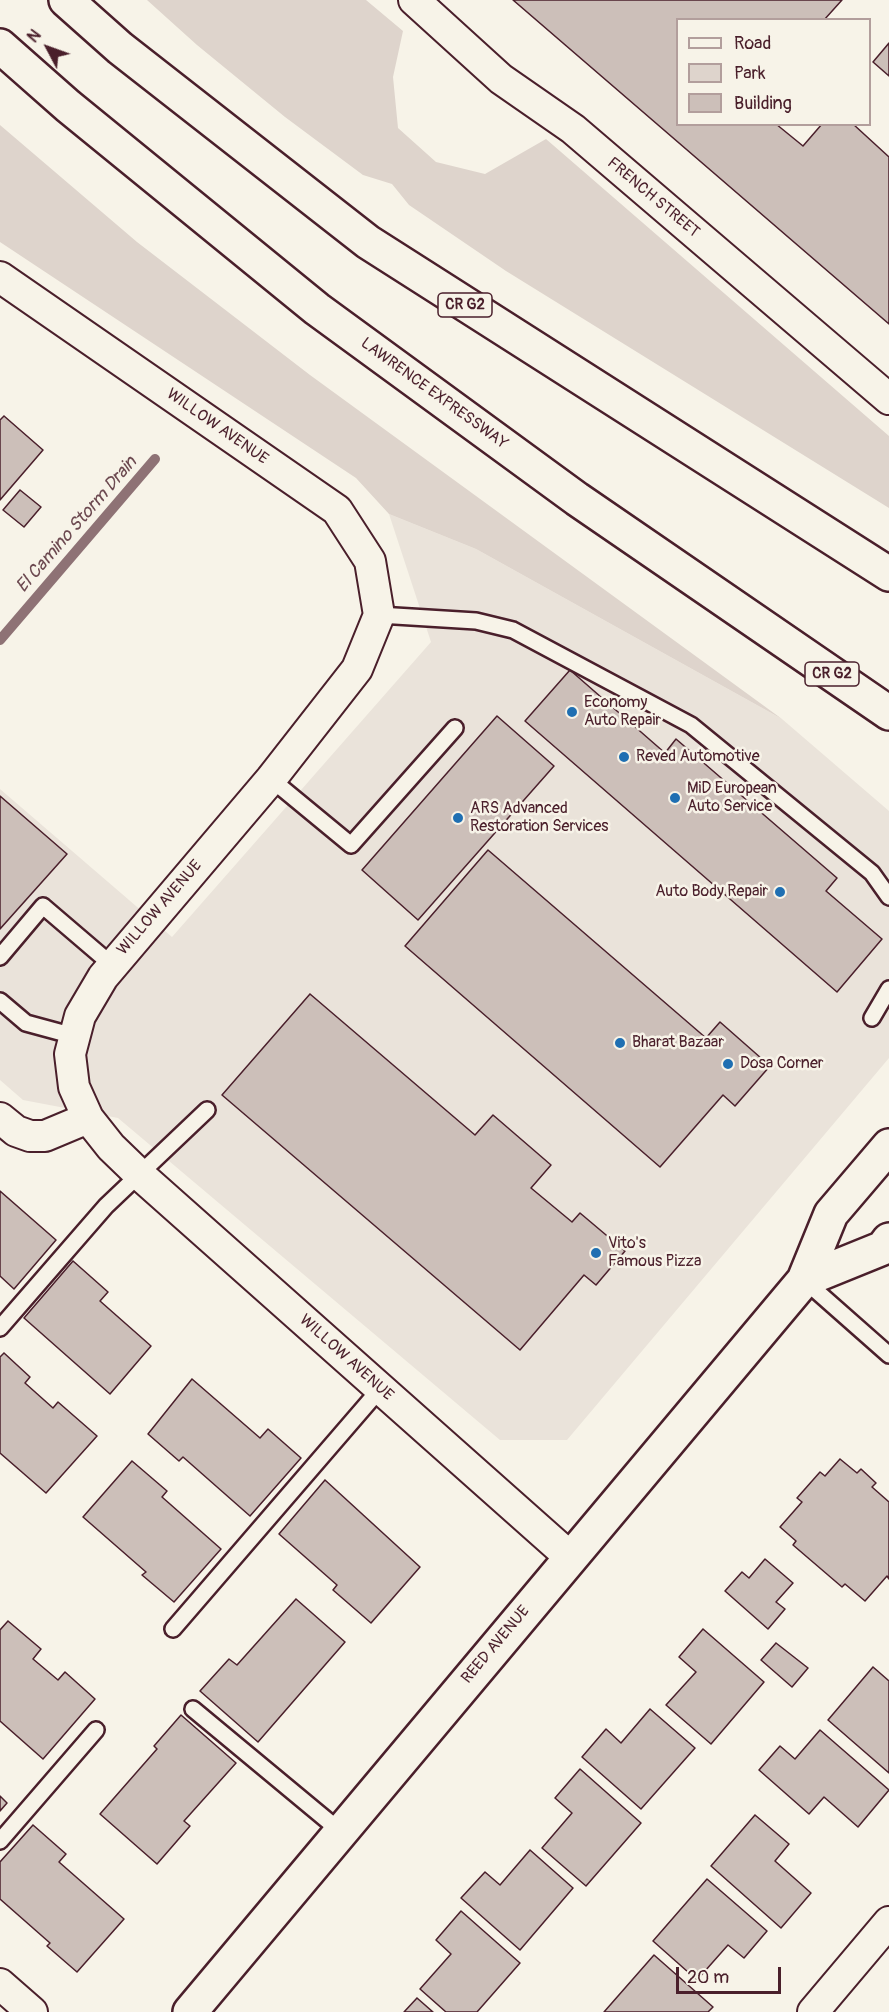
<!DOCTYPE html>
<style>
body{margin:0}
#map{position:relative;width:889px;height:2012px;overflow:hidden;background:#f7f3e8;font-family:Pangolin,sans-serif}
canvas{display:block}
.legend{position:absolute;left:676px;top:18px;width:195px;height:108px;box-sizing:border-box;background:#f7f3e8;border:2px solid #b29e9c;margin:0;padding:8px 10px;list-style:none;font-size:18px;color:#4a1f2b}
.legend li{display:flex;align-items:center;gap:12px;height:30px}
.legend b{width:30px;border:2px solid #b29e9c}
.north{position:absolute;left:18px;top:18px;width:60px;height:60px;-webkit-text-stroke:4px #f7f3e8;paint-order:stroke;rotate:311deg;font-size:16px;font-weight:700;line-height:24px;text-align:center;color:#4a1f2b}
.north::after{content:'';display:block;margin:auto;width:21px;height:27px;background:#4a1f2b;clip-path:polygon(50% 0,100% 100%,50% 72%,0 100%)}
.scale{position:absolute;left:676px;top:1967px;width:105px;height:27px;box-sizing:border-box;border:3px solid #4a1f2b;border-top:0;padding-left:8px;font-size:18px;line-height:21px;white-space:nowrap;color:#4a1f2b;-webkit-text-stroke:4px #f7f3e8;paint-order:stroke}
</style>
<div id="map">
<canvas width="889" height="2012"></canvas>
<ul class="legend">
<li><b style="height:8px;background:#f7f3e8"></b>Road</li>
<li><b style="height:16px;background:#ded4cc"></b>Park</li>
<li><b style="height:16px;background:#ccbfb9"></b>Building</li>
</ul>
<div class="north">N</div>
<div class="scale">20 m</div>
</div>
<script>
const ctx = document.querySelector('canvas').getContext('2d');
ctx.lineJoin = 'round';
function paint(path, color) {
  ctx.fillStyle = color;
  ctx.fill(path, 'evenodd');
}
function toPath(rows) {
  const path = new Path2D();
  for (const r of rows) {
    path.moveTo(r[0], r[1]);
    for (let i = 2; i < r.length; i += 2) path.lineTo(r[i], r[i + 1]);
  }
  return path;
}
function trace(path, color, width, dash) {
  ctx.strokeStyle = color;
  ctx.lineWidth = width;
  ctx.lineCap = dash ? 'butt' : 'round';
  ctx.setLineDash(dash || []);
  ctx.stroke(path);
}
function write(font, color, halo, rows, align = 'center') {
  ctx.font = font + ' Pangolin,sans-serif';
  ctx.lineWidth = 5;
  ctx.setLineDash([]);
  ctx.textBaseline = 'middle';
  ctx.strokeStyle = halo;
  ctx.fillStyle = color;
  for (const [text, x, y, turn = 0] of rows) {
    ctx.save();
    ctx.translate(x, y);
    ctx.rotate((+turn || 0) * Math.PI / 180);
    ctx.textAlign = isNaN(turn) ? turn : align;
    if (halo) ctx.strokeText(text, 0, 0);
    ctx.fillText(text, 0, 0);
    ctx.restore();
  }
}
paint(toPath([
 [389,514,476,549,782,719,889,811,889,1058,567,1440,500,1440,118,1118,23,1100,0,1080,0,789,172,937,431,642]
]), '#eae3da');
paint(toPath([
 [147,0,366,0,403,31,393,77,398,128,436,162,485,174,546,139,889,436,889,508,506,271,409,205,392,184,363,175,285,117,197,45],
 [0,125,137,242,310,375,782,719,476,549,389,514,356,478,0,242]
]), '#ded4cc');
trace(toPath([
 [0,640,155,459]
]), '#8e7275', 10);
const building = toPath([
 [513,0,842,0,824,20,678,20,678,124,776,124,803,146,822,124,853,124,889,157,889,324,513,0],
 [889,43,889,76,873,62,889,43],
 [4,416,43,450,0,500,0,420,4,416],
 [20,490,41,507,24,527,3,510,20,490],
 [570,670,665,753,676,739,837,878,826,891,882,939,837,992,525,721,570,670],
 [497,716,554,766,418,920,362,870,497,716],
 [0,796,67,854,0,929,0,796],
 [488,850,706,1038,720,1022,770,1066,735,1106,723,1095,660,1167,405,946,488,850],
 [310,994,475,1135,493,1115,551,1165,531,1188,572,1222,580,1213,625,1251,596,1285,584,1275,520,1350,222,1095,310,994],
 [0,1191,56,1240,14,1289,0,1276,0,1191],
 [73,1261,108,1292,100,1301,151,1346,110,1394,24,1318,73,1261],
 [4,1353,30,1377,25,1383,53,1408,58,1402,97,1436,46,1493,0,1453,0,1357,4,1353],
 [192,1379,260,1438,268,1429,301,1458,250,1516,183,1457,179,1461,148,1434,192,1379],
 [840,1459,857,1473,861,1469,876,1483,872,1487,889,1502,889,1579,887,1576,865,1601,845,1584,842,1587,793,1545,796,1541,780,1527,802,1502,797,1498,820,1472,825,1476,840,1459],
 [132,1461,167,1491,162,1497,221,1549,174,1602,142,1575,146,1572,83,1517,132,1461],
 [325,1480,420,1567,371,1623,333,1590,337,1585,279,1534,325,1480],
 [765,1559,793,1583,776,1602,785,1609,768,1629,725,1591,742,1572,749,1578,765,1559],
 [296,1599,345,1642,258,1742,200,1691,229,1659,237,1665,296,1599],
 [8,1621,41,1649,33,1659,58,1680,65,1672,95,1699,43,1759,0,1721,0,1630,8,1621],
 [703,1629,764,1682,711,1744,666,1705,696,1672,679,1657,703,1629],
 [776,1643,808,1668,792,1687,761,1660,776,1643],
 [873,1667,889,1681,889,1773,828,1720,873,1667],
 [650,1709,695,1748,641,1809,582,1757,606,1729,621,1743,650,1709],
 [181,1715,236,1763,184,1821,190,1826,157,1864,100,1814,157,1749,154,1746,181,1715],
 [820,1730,889,1790,858,1827,824,1797,809,1814,759,1770,780,1746,795,1759,820,1730],
 [580,1769,641,1823,586,1886,542,1848,572,1813,555,1798,580,1769],
 [0,1796,7,1803,0,1811,0,1796],
 [755,1815,789,1844,775,1861,811,1893,781,1928,711,1866,755,1815],
 [33,1825,66,1854,59,1862,124,1919,77,1972,47,1946,50,1943,0,1899,0,1862,33,1825],
 [530,1850,573,1888,520,1950,461,1898,485,1872,500,1885,530,1850],
 [707,1879,767,1931,744,1958,728,1945,697,1980,653,1941,707,1879],
 [461,1911,520,1963,477,2012,446,2012,420,1989,451,1954,436,1940,461,1911],
 [654,1955,713,2007,708,2012,604,2012,654,1955],
 [417,1998,433,2012,404,2012,417,1998]
]);
paint(building, '#ccbfb9');
trace(building, '#4a1f2b', 1.5);
const service = toPath([
 [379,615,476,621,513,630,691,725,872,873,889,897],
 [271,779,351,845,455,728],
 [0,957,43,906,112,965],
 [0,1001,26,1023,74,1036],
 [872,1018,889,989],
 [804,1280,889,1355],
 [0,1328,106,1206,207,1110],
 [173,1629,380,1389],
 [193,1709,340,1831],
 [0,1841,96,1730]
]);
const minor = toPath([
 [414,0,501,79,573,129,889,399],
 [0,277,337,510,370,561,379,615,357,669,271,779,103,977,80,1016,70,1054,74,1087,88,1118,111,1147,140,1175,570,1557],
 [0,1118,16,1131,30,1136,45,1136,88,1118],
 [0,1984,32,2012],
 [813,2012,889,1922]
]);
const secondary = toPath([
 [804,1280,883,1248,889,1240],
 [190,2012,804,1280,831,1214,889,1146]
]);
const trunk = toPath([
 [66,0,120,48,368,242,889,574],
 [0,46,68,106,317,309,577,499,889,713]
]);
trace(service, '#4a1f2b', 20);
trace(minor, '#4a1f2b', 34);
trace(secondary, '#4a1f2b', 38);
trace(trunk, '#4a1f2b', 38);
trace(service, '#f7f3e8', 15);
trace(minor, '#f7f3e8', 30);
trace(secondary, '#f7f3e8', 33);
trace(trunk, '#f7f3e8', 33);
for (const [x, y, r, color] of [
 [572,712,6,"#1f6fb2"],
 [624,757,6,"#1f6fb2"],
 [675,798,6,"#1f6fb2"],
 [458,818,6,"#1f6fb2"],
 [780,892,6,"#1f6fb2"],
 [620,1043,6,"#1f6fb2"],
 [728,1064,6,"#1f6fb2"],
 [596,1253,6,"#1f6fb2"]
]) {
  const dot = new Path2D();
  dot.arc(x, y, r, 0, 2 * Math.PI);
  ctx.fillStyle = color;
  ctx.fill(dot);
  trace(dot, '#f7f3e8', 2);
}
for (const [x, y, w] of [
 [465,305,54],
 [832,674,54]
]) {
  const box = new Path2D();
  box.roundRect(x - w / 2, y - 12, w, 24, 4.5);
  ctx.fillStyle = '#f7f3e8';
  ctx.fill(box);
  trace(box, '#4a1f2b', 1.5);
}
write('bold 15px', '#4a1f2b', null, [
 ["CR G2",465,305],
 ["CR G2",832,674]
]);
write('16px', '#4a1f2b', '#f7f3e8', [
 ["FRENCH STREET",653,198,40],
 ["LAWRENCE EXPRESSWAY",434,394,36],
 ["WILLOW AVENUE",217,427,35],
 ["WILLOW AVENUE",160,908,-49],
 ["WILLOW AVENUE",346,1358,42],
 ["REED AVENUE",496,1645,-50]
]);
write('16px', '#4a1f2b', '#f7f3e8', [
 ["Economy",584,703],
 ["Auto Repair",584,721],
 ["Reved Automotive",636,757],
 ["MiD European",687,789],
 ["Auto Service",687,807],
 ["ARS Advanced",470,809],
 ["Restoration Services",470,827],
 ["Auto Body Repair",768,892,"right"],
 ["Bharat Bazaar",632,1043],
 ["Dosa Corner",740,1064],
 ["Vito's",608,1244],
 ["Famous Pizza",608,1262]
], 'left');
write('italic 18px', '#6c4950', '#f7f3e8', [
 ["El Camino Storm Drain",77,525,-49]
]);
</script>
